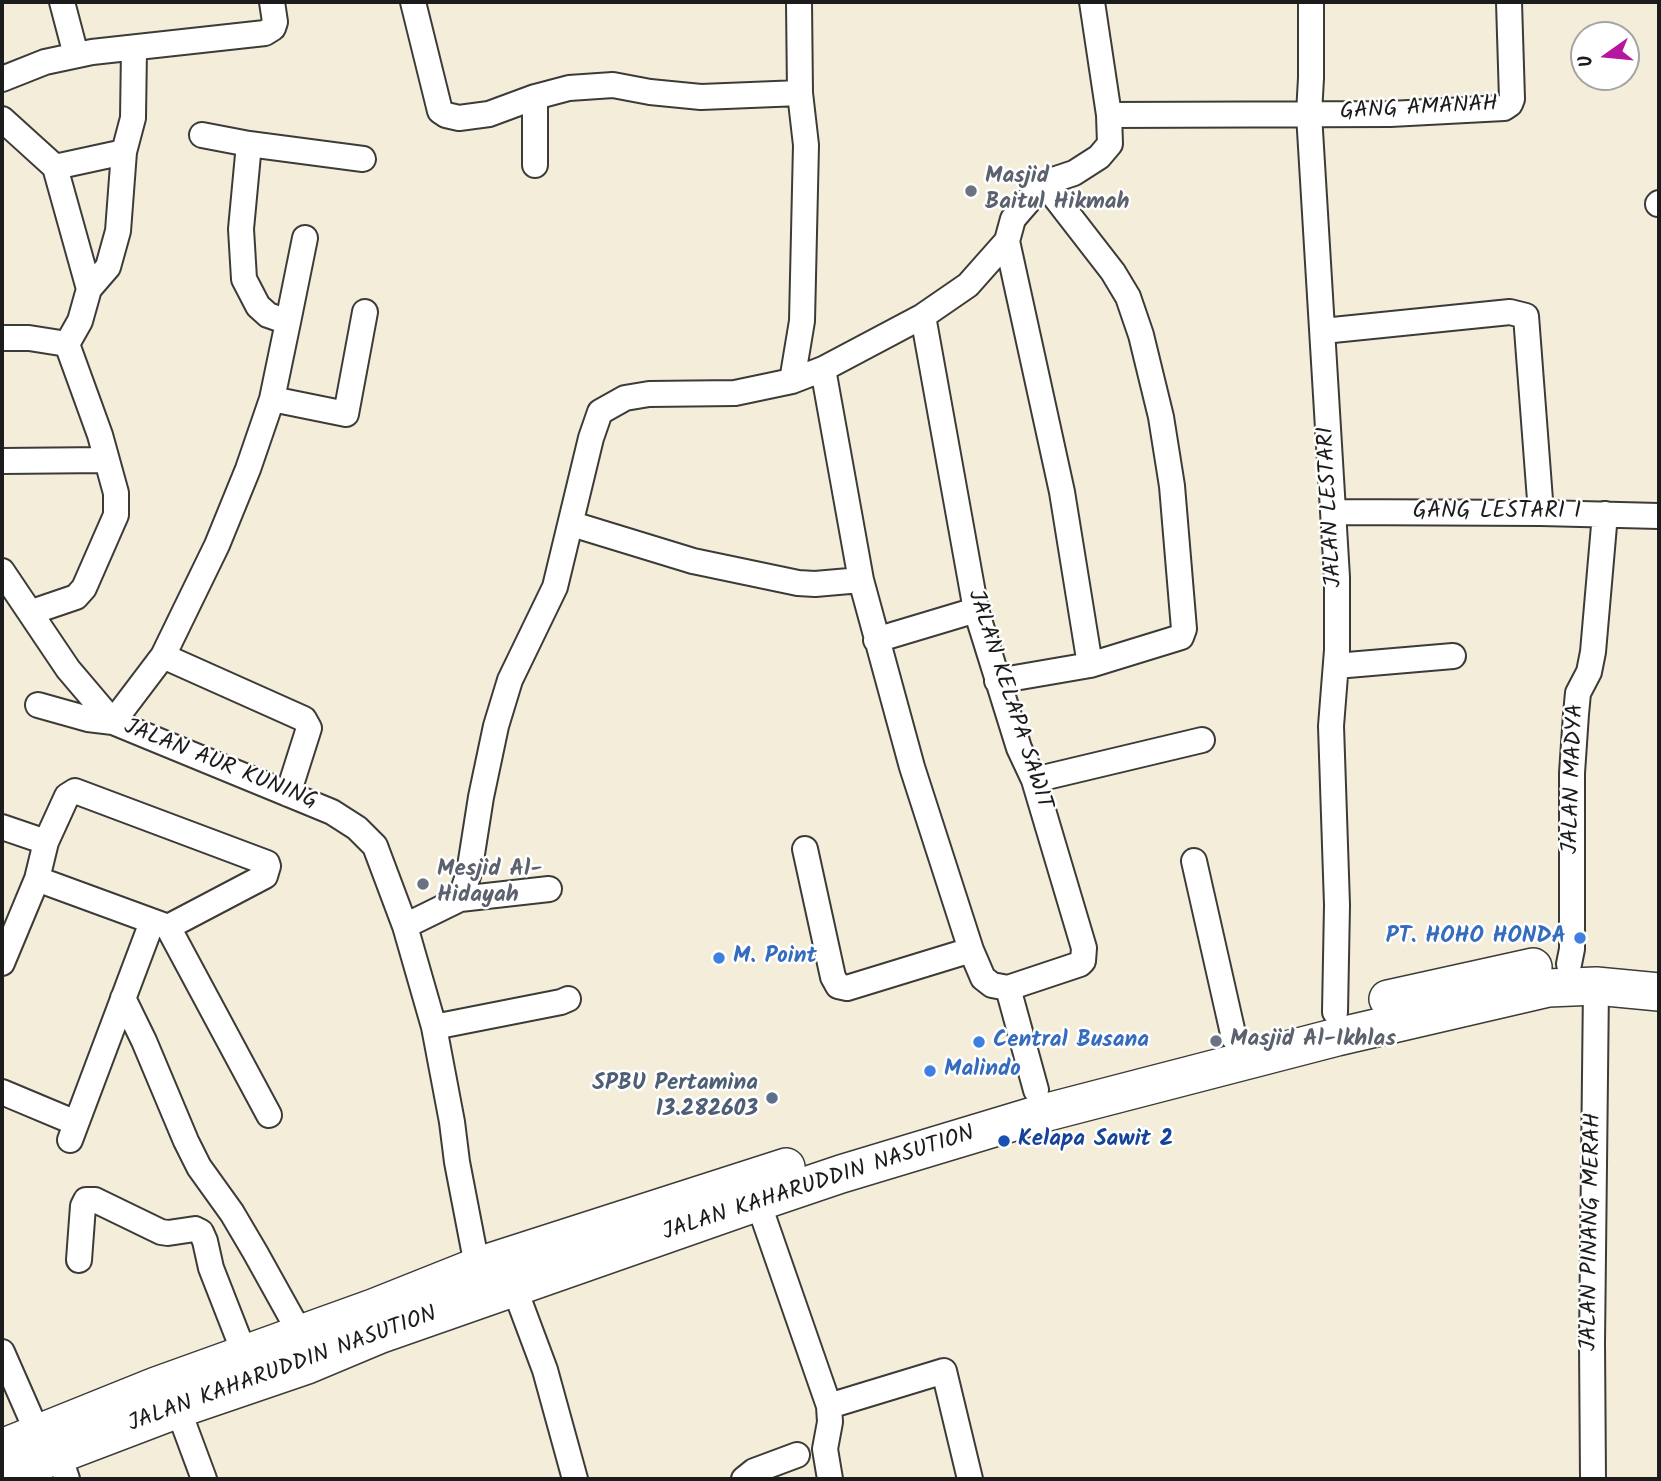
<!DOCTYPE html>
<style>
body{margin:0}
#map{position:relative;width:1661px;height:1481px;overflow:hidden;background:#f3edd9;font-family:Kalam,sans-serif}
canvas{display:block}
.frame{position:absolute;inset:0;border:4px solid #1c1c1c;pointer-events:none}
.north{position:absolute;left:1570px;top:21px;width:70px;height:70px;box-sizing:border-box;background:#fff;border:2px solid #a4a4a4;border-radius:50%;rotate:255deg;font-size:19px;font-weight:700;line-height:28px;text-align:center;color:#1c1c1c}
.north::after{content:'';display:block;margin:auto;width:24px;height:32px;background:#b5179e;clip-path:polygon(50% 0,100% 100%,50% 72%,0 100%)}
</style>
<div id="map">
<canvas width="1661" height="1481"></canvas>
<div class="frame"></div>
<div class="north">U</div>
</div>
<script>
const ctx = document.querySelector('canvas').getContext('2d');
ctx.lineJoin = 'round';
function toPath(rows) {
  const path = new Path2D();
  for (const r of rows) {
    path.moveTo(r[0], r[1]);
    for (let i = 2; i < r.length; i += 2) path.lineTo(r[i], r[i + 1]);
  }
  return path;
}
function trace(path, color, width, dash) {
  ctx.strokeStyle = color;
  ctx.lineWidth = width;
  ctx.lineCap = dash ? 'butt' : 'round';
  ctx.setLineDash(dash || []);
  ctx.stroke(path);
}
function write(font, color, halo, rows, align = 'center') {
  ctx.font = font + ' Kalam,sans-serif';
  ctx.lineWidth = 5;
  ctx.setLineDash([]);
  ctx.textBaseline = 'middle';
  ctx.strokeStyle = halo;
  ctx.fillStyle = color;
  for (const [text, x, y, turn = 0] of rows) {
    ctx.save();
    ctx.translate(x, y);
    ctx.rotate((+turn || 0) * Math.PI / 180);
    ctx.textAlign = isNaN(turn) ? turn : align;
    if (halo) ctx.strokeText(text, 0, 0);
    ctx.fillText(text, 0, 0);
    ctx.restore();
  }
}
const minor = toPath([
 [62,2,76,55],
 [413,2,440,111,446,115,459,118,489,114,535,97],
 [1311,2,1311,78,1309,114,1337,577,1337,650,1331,726,1337,905,1335,1012],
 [2,79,45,62,92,52,265,33,273,28,275,22,272,2],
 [1109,115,1390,114,1504,108,1510,104,1512,99,1509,2],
 [2,119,55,167,89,289],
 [249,144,363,159],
 [535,165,535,97,569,88,613,85,650,92,701,97,800,93],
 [55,167,124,152],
 [1658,204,1659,203],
 [1007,241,1062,492,1090,665],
 [923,316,976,610,1019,748,1034,780,1084,948,1083,961,1080,964,1008,988],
 [288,322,305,238],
 [1323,331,1510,312,1526,316,1541,513],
 [2,338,29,338,67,344],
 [823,369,861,580,912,767,971,950,983,978,992,985,1008,988,1036,1090],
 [792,381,802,321,806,145,800,93,799,2],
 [272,399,346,414,365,312],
 [2,461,106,460],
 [1334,512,1541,513,1659,516],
 [572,524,693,561,798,583,815,584,861,580],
 [2,571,68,669,113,722,332,812,357,828,375,846,405,926,434,1027,452,1122,457,1162,474,1250,481,1265],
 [32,612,76,597,84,588,116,515,116,493,100,435,67,344,80,321,89,289,108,267,118,231,124,152,133,118,134,49],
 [876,640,976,610],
 [163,656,304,719,309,728,288,794],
 [1336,666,1453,656],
 [997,681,1090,665,1181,637,1184,629,1172,486,1161,417,1141,335,1128,297,1113,272,1044,183],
 [38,705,88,719,113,722,163,656,217,545,248,469,272,399,288,322,268,315,258,306,244,279,241,229,249,144,202,135],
 [1034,780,1202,740],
 [2,827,46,842],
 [805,849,833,977,838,986,847,988,971,950],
 [1194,861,1234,1038],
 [37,879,168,927,269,1115],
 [460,899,549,889],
 [405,926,460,899,469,873,481,797,496,726,510,680,555,587,591,438,600,412,625,398,649,394,735,393,792,381,823,369,923,316,968,285,1007,241,1013,219,1044,183,1074,173,1099,157,1110,144,1109,115,1092,2],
 [2,963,37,879,46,842,67,796,75,791,267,863,268,866,265,876,168,927],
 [1569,964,1572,949,1572,773,1576,714,1578,693,1589,672,1593,652,1605,514],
 [123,998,144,1041,186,1141,199,1167,232,1213,255,1252,300,1333],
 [434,1027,561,1002,568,999],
 [2,1092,76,1123],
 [70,1140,152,922],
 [758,1202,829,1406,830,1422,825,1449,830,1479],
 [79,1260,83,1206,86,1200,95,1200,161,1232,168,1233,195,1229,201,1232,205,1241,211,1268,245,1355],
 [514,1287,545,1370,575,1479],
 [2,1352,38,1434],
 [829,1406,944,1371,970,1479],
 [178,1409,204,1479],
 [59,1455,67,1479],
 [744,1479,754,1471,797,1455],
 [1593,1479,1592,1343,1596,986]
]);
const highway = toPath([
 [1388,999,1533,967],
 [2,1448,156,1386,373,1308,481,1265,786,1167],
 [2,1476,178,1409,307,1365,381,1334,758,1202,841,1174,1040,1114,1337,1037,1548,988,1596,986,1659,992]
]);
trace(minor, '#3c3b38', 28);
trace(highway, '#3c3b38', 40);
trace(minor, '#fff', 24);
trace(highway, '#fff', 37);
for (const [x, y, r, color] of [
 [971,191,7,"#6b7280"],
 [423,884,7,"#6b7280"],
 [1580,938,7,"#3f7fe0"],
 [719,958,7,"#3f7fe0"],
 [1216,1041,7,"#6b7280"],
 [979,1042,7,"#3f7fe0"],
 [930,1071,7,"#3f7fe0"],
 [772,1098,7,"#5c6f8a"],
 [1004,1141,7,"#1a4fb4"]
]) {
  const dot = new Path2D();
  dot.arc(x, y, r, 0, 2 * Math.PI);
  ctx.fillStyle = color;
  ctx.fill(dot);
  trace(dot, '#fff', 2.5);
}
write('23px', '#1c1c1c', '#fff', [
 ["GANG AMANAH",1419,110,-3],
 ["JALAN LESTARI",1332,507,-93],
 ["GANG LESTARI I",1497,513],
 ["JALAN KELAPA SAWIT",1008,700,72],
 ["JALAN AUR KUNING",220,766,22],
 ["JALAN MADYA",1575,779,-88],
 ["JALAN KAHARUDDIN NASUTION",819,1185,-18],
 ["JALAN PINANG MERAH",1593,1232,-89],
 ["JALAN KAHARUDDIN NASUTION",283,1371,-20]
]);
write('bold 23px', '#5b616d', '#fff', [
 ["Masjid",985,178],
 ["Baitul Hikmah",985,204],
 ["Mesjid Al-",437,871],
 ["Hidayah",437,897],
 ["Masjid Al-Ikhlas",1230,1041]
], 'left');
write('bold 23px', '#366cbe', '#fff', [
 ["PT. HOHO HONDA",1566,938,"right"],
 ["M. Point",733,958],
 ["Central Busana",993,1042],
 ["Malindo",944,1071]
], 'left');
write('bold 23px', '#4e5e75', '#fff', [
 ["SPBU Pertamina",758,1085],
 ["13.282603",758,1111]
], 'right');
write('bold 23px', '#164399', '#fff', [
 ["Kelapa Sawit 2",1018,1141]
], 'left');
</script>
